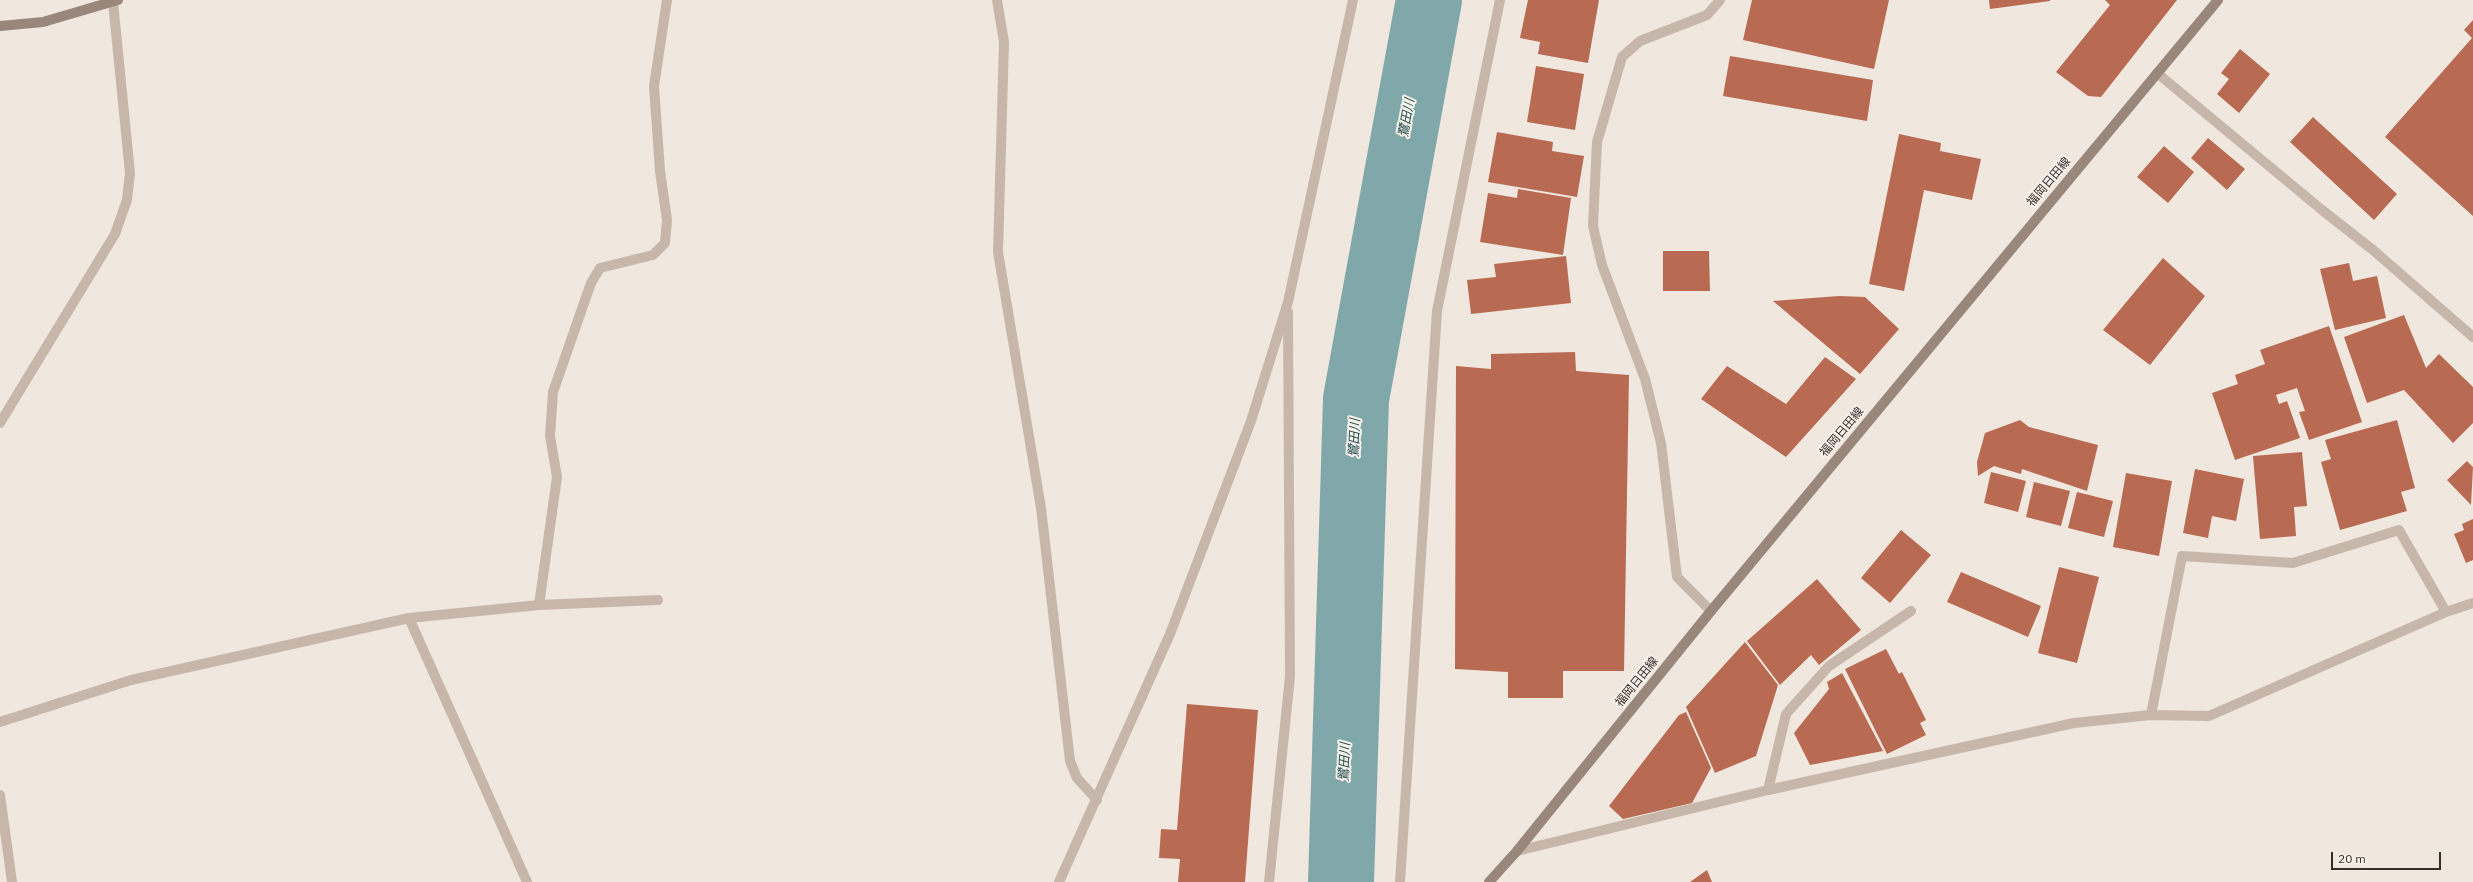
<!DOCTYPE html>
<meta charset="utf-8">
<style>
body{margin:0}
#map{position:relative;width:2473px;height:882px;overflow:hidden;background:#f0e7de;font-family:"IBM Plex Sans",sans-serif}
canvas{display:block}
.scale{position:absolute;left:2331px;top:852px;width:110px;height:18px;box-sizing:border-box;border:2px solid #352d29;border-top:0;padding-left:5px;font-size:12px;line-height:14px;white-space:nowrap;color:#352d29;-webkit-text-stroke:3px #f8f1ea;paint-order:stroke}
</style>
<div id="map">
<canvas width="2473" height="882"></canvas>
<div class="scale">20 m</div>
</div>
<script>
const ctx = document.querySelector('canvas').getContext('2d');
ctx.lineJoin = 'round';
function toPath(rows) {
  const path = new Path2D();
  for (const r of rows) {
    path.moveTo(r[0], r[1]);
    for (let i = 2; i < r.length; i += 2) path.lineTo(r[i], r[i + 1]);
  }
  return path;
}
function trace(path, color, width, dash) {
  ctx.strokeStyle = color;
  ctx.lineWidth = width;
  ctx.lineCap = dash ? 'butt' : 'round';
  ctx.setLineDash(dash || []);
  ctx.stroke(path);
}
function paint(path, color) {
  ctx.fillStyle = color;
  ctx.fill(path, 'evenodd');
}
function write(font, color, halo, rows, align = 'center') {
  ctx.font = font + ' "IBM Plex Sans","Noto Sans JP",sans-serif';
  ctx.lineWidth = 4;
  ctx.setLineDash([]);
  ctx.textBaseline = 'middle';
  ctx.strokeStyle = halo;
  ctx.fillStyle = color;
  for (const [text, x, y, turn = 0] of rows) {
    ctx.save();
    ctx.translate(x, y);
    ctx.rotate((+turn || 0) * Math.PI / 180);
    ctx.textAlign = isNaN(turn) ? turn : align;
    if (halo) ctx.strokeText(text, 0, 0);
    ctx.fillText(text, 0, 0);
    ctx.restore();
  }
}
trace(toPath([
 [1341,882,1356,399,1429,0]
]), '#80a8aa', 66);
paint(toPath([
 [1528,0,1599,0,1588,63,1538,54,1540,42,1520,38],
 [1752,0,1889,0,1874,69,1743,40],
 [1989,0,2050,0,2050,1,1990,9],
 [2105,0,2177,0,2101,97,2088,96,2056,72,2110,5],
 [2473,20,2473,216,2385,137,2472,38,2464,30],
 [2240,49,2270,74,2239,113,2217,94,2229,79,2221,73],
 [1730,56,1873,80,1867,121,1723,96],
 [1536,66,1584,74,1575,130,1527,122],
 [2313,117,2397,194,2374,220,2290,142],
 [1497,132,1553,142,1552,151,1584,156,1577,197,1488,182],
 [1899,134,1941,143,1940,151,1981,159,1972,200,1924,190,1904,291,1869,284],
 [2208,138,2245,169,2227,190,2191,158],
 [2164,146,2194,172,2168,203,2137,177],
 [1518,189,1571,198,1563,255,1480,242,1488,193,1517,198],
 [1663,251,1709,251,1710,291,1663,291],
 [1566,256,1571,303,1471,314,1467,280,1496,277,1494,264],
 [2163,258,2205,296,2150,365,2103,330],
 [2349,263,2353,281,2377,276,2386,318,2335,330,2320,269],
 [1839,296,1865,297,1899,329,1860,374,1773,301],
 [2404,315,2426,368,2439,354,2473,387,2473,423,2453,443,2404,390,2367,403,2344,337],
 [2329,326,2362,422,2309,440,2299,412,2305,411,2297,388,2276,395,2279,404,2287,401,2300,438,2235,460,2212,393,2238,384,2235,375,2265,364,2260,350],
 [1575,352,1576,371,1629,375,1624,671,1563,671,1563,698,1508,698,1508,672,1455,669,1456,366,1491,369,1491,354],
 [1825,357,1856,379,1786,457,1701,399,1727,366,1786,404],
 [2020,420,2029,427,2098,445,2087,491,2022,469,2021,474,1994,466,1978,476,1977,462,1985,433],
 [2397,420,2415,488,2401,492,2407,511,2340,530,2321,462,2331,459,2325,440],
 [2302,452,2307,506,2294,507,2296,536,2260,539,2253,456],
 [2467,461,2473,467,2471,505,2447,480],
 [2195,469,2244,479,2236,521,2212,516,2208,538,2183,533],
 [1991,472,2026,481,2018,512,1984,503],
 [2126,473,2172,481,2159,556,2113,547],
 [2034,482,2070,491,2061,526,2026,517],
 [2077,492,2113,501,2104,537,2068,528],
 [2473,519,2473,560,2466,563,2454,534,2464,530,2462,524],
 [1901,530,1931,555,1890,603,1861,578],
 [2059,567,2099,577,2077,663,2038,653],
 [1961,572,2041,606,2028,637,1947,602],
 [1817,579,1861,630,1819,665,1811,655,1780,685,1747,641],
 [1745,642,1778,685,1756,756,1715,773,1686,707],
 [1886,649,1899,674,1902,672,1926,720,1920,723,1926,735,1887,754,1845,669],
 [1842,673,1883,751,1810,765,1794,733,1829,689,1827,682],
 [1187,704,1258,710,1245,882,1178,882,1180,859,1159,858,1161,829,1177,830],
 [1686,712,1711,768,1692,803,1623,819,1609,806,1679,715],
 [1707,870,1712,882,1690,882]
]), '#b96a52');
trace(toPath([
 [539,605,557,477,550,436,553,392,591,283,600,268,653,255,665,243,667,220,660,171,654,86,667,0],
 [409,618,527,882],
 [1768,790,1786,714,1829,666,1911,611],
 [1269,882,1290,676],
 [1400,882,1424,510]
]), '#c7b7ab', 10);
trace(toPath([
 [997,0,1004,42,998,252,1041,508,1070,761,1077,778,1097,800],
 [2157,73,2322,210,2373,250,2473,337],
 [1288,312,1290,676],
 [0,423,115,234,127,200,130,173,113,2],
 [1424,510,1437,311,1500,0],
 [1711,611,1677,577,1661,443,1645,379,1602,265,1593,226,1597,142,1622,57,1640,41,1707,15,1720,0],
 [2151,715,2182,556,2293,563,2399,530,2446,612],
 [0,722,131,680,409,618,539,605,658,600],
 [0,795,12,882],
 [1517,851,1768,790,2074,723,2151,715,2209,716,2446,612,2473,603],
 [1059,882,1170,634,1251,421,1288,302,1353,0]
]), '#c7b7ab', 10);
trace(toPath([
 [0,26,43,22,118,0],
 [1489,882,1517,851,1711,611,2218,0]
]), '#9a877c', 10);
write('12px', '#352d29', '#f8f1ea', [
 ["福岡日田線",2049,182,-50],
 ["福岡日田線",1842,432,-50],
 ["福岡日田線",1637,682,-51]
]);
write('italic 13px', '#235052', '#f8f1ea', [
 ["鷺田川",1407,118,-80],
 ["鷺田川",1355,438,-88],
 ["鷺田川",1345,762,-88]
]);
</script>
